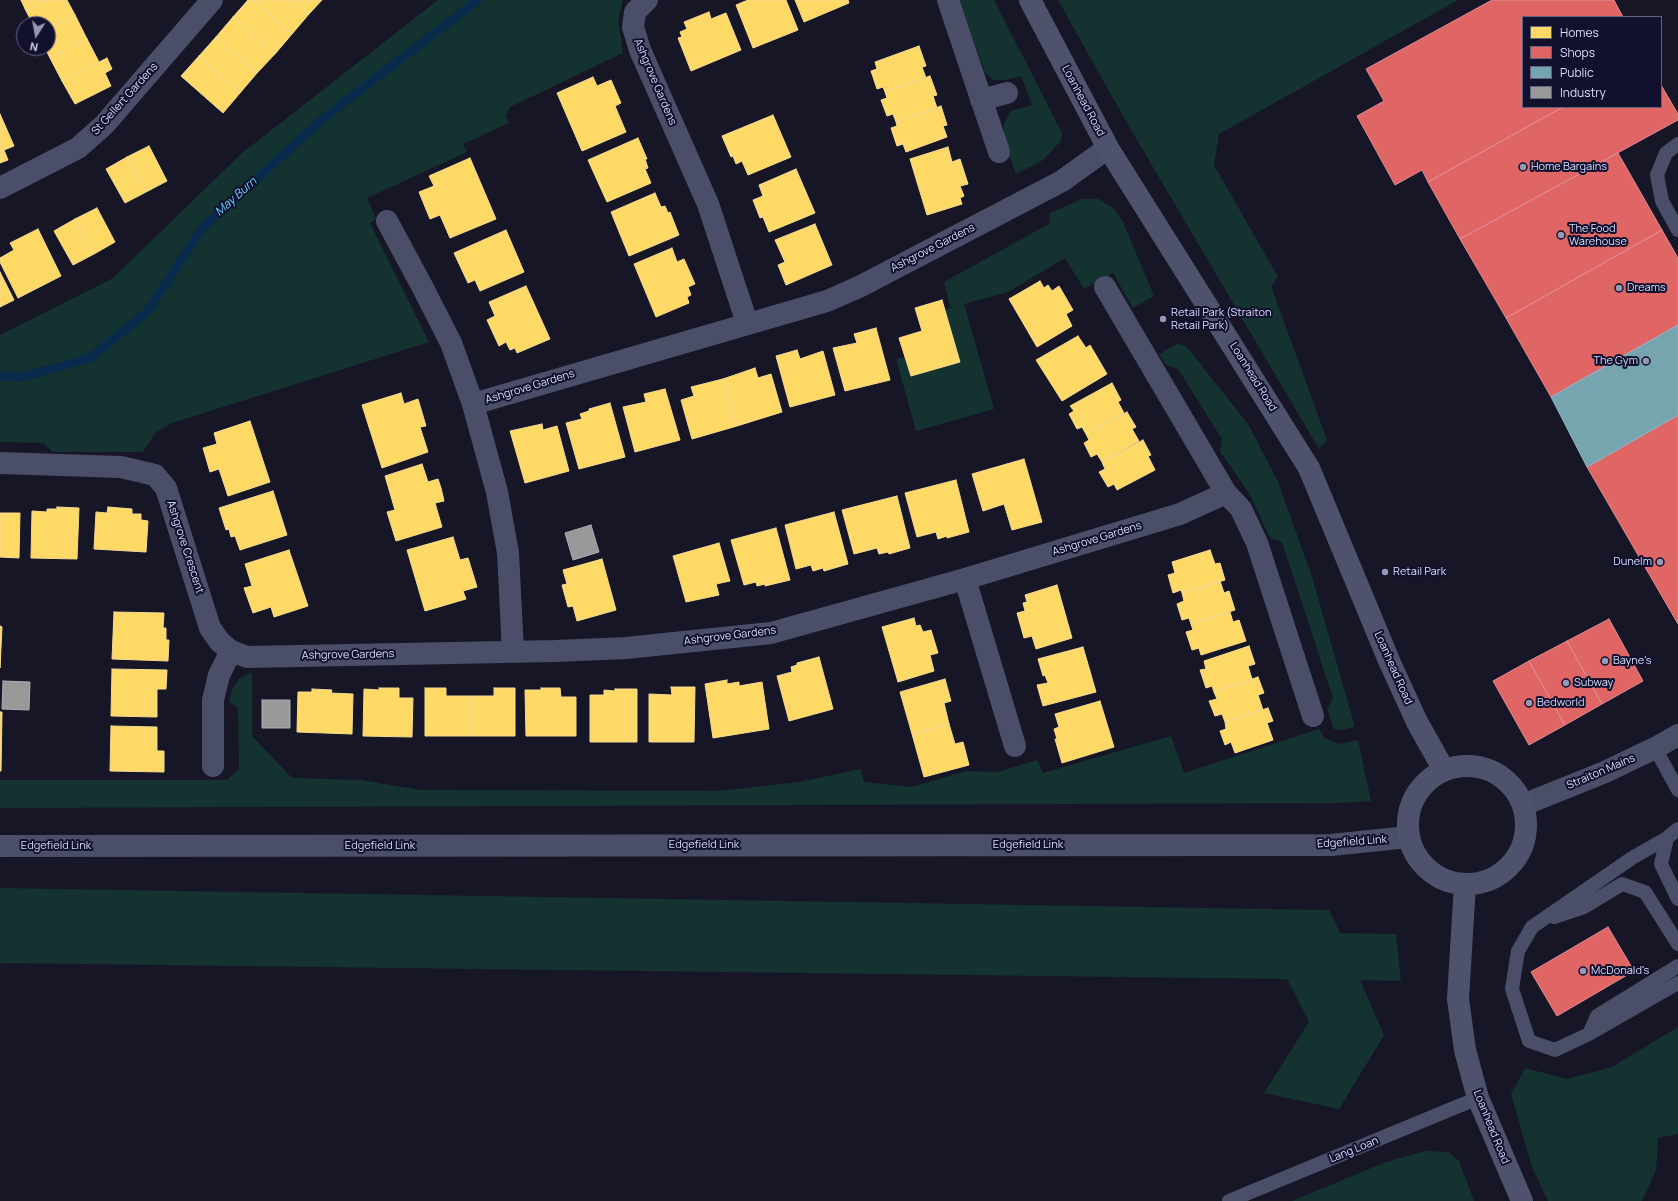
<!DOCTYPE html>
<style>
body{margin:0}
#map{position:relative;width:1678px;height:1201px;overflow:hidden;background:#171627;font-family:Manrope,sans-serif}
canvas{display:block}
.legend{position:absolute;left:1522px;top:16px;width:140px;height:92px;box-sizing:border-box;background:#11102d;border:1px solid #626281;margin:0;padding:5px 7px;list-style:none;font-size:12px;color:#dcdeff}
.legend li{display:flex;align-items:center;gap:8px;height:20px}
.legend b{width:20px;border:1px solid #626281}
.north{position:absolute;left:16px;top:16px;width:40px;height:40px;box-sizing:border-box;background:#11102d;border:1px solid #626281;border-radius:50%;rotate:191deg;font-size:11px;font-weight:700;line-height:16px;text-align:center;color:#dcdeff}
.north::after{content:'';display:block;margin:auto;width:14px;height:18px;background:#9798b3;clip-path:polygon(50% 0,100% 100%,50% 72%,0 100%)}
</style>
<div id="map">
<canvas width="1678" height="1201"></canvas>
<ul class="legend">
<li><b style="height:11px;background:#ffd966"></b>Homes</li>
<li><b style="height:11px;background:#e06666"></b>Shops</li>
<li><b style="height:11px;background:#76a5af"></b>Public</li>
<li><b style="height:11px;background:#999"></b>Industry</li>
</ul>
<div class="north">N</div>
</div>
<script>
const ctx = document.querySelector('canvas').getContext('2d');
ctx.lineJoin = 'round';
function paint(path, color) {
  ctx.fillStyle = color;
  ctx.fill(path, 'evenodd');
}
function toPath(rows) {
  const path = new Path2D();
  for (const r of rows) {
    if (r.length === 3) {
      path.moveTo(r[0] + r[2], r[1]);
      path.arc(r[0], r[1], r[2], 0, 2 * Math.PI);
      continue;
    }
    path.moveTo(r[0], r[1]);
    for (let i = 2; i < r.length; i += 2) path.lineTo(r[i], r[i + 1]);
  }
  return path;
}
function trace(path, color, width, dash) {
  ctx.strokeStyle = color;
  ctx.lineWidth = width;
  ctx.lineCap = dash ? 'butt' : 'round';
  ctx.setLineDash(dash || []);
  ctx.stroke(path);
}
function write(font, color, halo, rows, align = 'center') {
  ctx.font = font + ' Manrope,sans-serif';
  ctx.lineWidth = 4;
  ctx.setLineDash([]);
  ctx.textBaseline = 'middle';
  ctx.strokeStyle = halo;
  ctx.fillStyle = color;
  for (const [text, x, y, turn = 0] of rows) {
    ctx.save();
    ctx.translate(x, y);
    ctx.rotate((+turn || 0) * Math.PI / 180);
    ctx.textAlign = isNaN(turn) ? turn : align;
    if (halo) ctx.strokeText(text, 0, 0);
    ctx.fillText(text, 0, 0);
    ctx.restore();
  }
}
paint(toPath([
 [438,0,623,0,618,20,623,53,510,107,506,116,509,123,463,144,467,152,367,198,376,219,370,223,429,342,172,423,155,433,143,452,53,452,43,443,0,442,0,335,113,278,242,153],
 [959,0,994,0,1062,133,1061,141,1043,160,1016,174,1004,141,1004,124,1011,111,1032,105,1021,76,1005,80,993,80,985,72],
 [1058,0,1458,0,1219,134,1214,165,1278,277,1271,286,1327,440,1319,449,1123,116],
 [1082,199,1098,199,1114,208,1123,222,1154,296,1133,308,1113,273,1084,289,1065,258,1008,292,964,304,994,409,916,431,896,359,905,357,911,376,960,362,945,310,955,306,950,307,944,282,1049,224,1050,213],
 [1177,344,1186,346,1248,424,1278,482,1312,577,1355,727,1340,730,1334,729,1327,709,1333,698,1282,542,1270,538,1249,493,1220,451,1222,439,1178,369,1166,365,1159,354],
 [252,672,252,736,292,778,360,780,421,790,719,791,799,782,861,769,864,782,912,787,966,771,998,772,1037,760,1043,773,1171,736,1184,773,1319,729,1324,738,1339,744,1358,740,1371,801,1341,803,0,808,0,780,227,780,239,769,238,708,229,702,232,690,240,678],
 [0,888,1329,910,1340,933,1396,934,1401,981,1360,980,1384,1035,1339,1109,1264,1093,1309,1022,1287,979,0,963],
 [1678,1027,1678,1134,1658,1138,1656,1170,1642,1201,1548,1201,1532,1167,1511,1094,1525,1068,1567,1079,1612,1067],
 [1425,1151,1448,1152,1459,1161,1474,1201,1292,1201,1386,1162]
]), '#143330');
const homes = toPath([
 [21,0,47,0,26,11,21,0],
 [47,0,67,0,75,15,48,29,48,24,33,24,26,11,47,0],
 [248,0,253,0,292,34,275,54,233,17,248,0],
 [253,0,292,0,309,14,292,34,253,0],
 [292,0,322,0,309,14,292,0],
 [786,0,798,30,753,48,736,5,748,0,786,0],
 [795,0,848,0,849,3,804,22,795,0],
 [709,12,711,19,726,13,741,50,691,71,678,38,682,37,680,32,687,29,684,22,709,12],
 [75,15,87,39,50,58,45,48,48,48,48,29,75,15],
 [233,17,275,54,257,73,216,37,233,17],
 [216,37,257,73,240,93,199,56,216,37],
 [87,39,99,62,62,81,50,58,87,39],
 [919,46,926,66,922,67,926,78,885,92,883,87,877,89,871,71,877,69,875,62,919,46],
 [199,56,240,93,223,113,181,76,199,56],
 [107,58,112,69,105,73,111,86,75,104,62,81,107,58],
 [930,76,937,95,933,96,937,108,896,122,893,114,887,116,881,100,887,98,885,92,930,76],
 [593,77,597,86,611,80,621,103,615,106,626,132,582,151,557,93,593,77],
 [941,106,947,125,943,126,947,137,906,152,903,144,897,146,891,128,897,126,896,122,941,106],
 [0,114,14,146,4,150,8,160,0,163,0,114],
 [773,115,791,157,748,175,742,161,736,164,733,156,731,157,722,136,773,115],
 [638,138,647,159,645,159,648,168,645,169,651,183,607,202,588,160,638,138],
 [149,146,167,181,146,192,127,157,149,146],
 [948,147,952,162,960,159,968,184,960,186,964,196,960,198,962,204,927,215,910,159,948,147],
 [127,157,146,192,125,203,106,169,127,157],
 [470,158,496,219,450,238,440,215,430,219,419,192,434,186,429,176,470,158],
 [796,169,815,213,769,232,763,217,760,218,753,200,763,196,759,185,796,169],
 [655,193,661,207,665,206,668,213,670,212,679,235,629,256,611,212,655,193],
 [97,208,115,242,94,254,75,219,97,208],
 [75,219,94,254,73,265,54,231,75,219],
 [815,224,832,265,786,285,778,265,785,262,775,240,815,224],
 [38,229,61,276,18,298,0,262,0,258,14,250,10,243,38,229],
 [506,230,524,272,480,291,475,280,468,283,454,253,506,230],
 [672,248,677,262,684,259,695,284,688,287,691,295,687,297,689,303,656,317,634,264,672,248],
 [0,272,14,300,0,307,0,272],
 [1040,281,1044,288,1048,285,1052,291,1059,286,1073,310,1066,314,1072,326,1037,347,1009,299,1040,281],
 [526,286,550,339,517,353,515,348,510,350,506,342,499,346,487,320,495,316,489,302,526,286],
 [942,300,960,362,911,376,899,338,922,331,915,308,942,300],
 [876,328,890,380,845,391,833,348,857,343,854,334,876,328],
 [1078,336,1086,348,1090,345,1107,374,1062,401,1036,360,1078,336],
 [797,350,800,359,823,351,835,395,790,407,776,356,797,350],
 [755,368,758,378,771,374,782,412,737,426,723,379,755,368],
 [723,379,737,426,692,439,681,400,694,396,691,387,723,379],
 [1112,383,1121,400,1118,402,1124,413,1086,434,1082,427,1077,429,1069,414,1074,411,1070,406,1112,383],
 [665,389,680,440,635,452,623,407,646,402,644,394,665,389],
 [401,393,404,404,418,399,426,426,420,427,428,452,382,468,362,405,401,393],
 [610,403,625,457,579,469,566,423,582,419,580,414,589,411,589,409,610,403],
 [1127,412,1136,427,1132,429,1139,441,1102,462,1097,454,1091,457,1084,443,1089,440,1086,434,1127,412],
 [250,421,270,482,228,496,219,469,210,472,203,448,217,444,214,433,250,421],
 [542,424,543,430,557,426,569,471,525,483,510,431,542,424],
 [1143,440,1151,455,1148,456,1155,470,1117,490,1114,484,1108,487,1099,472,1105,469,1102,462,1143,440],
 [1024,459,1042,522,1012,530,1004,504,983,511,972,474,1024,459],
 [422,464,428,482,438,479,441,488,444,501,435,503,442,527,396,541,387,512,395,510,385,476,422,464],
 [956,480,969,532,947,538,947,536,938,539,936,532,917,537,905,493,956,480],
 [273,491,287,535,240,550,235,536,231,537,229,529,226,530,219,508,273,491],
 [897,496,910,548,889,554,888,552,879,554,877,548,854,554,842,510,897,496],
 [57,507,79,508,77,559,31,558,32,511,47,512,47,509,57,509,57,507],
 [108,507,132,509,132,514,141,514,141,520,148,521,146,552,94,549,96,512,107,513,108,507],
 [834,512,848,564,824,571,823,568,813,571,811,565,796,569,785,525,834,512],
 [0,513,20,513,19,558,0,557,0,513],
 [776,528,790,580,765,586,765,584,757,586,756,582,744,585,731,540,776,528],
 [453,537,460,560,468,558,477,587,463,591,466,599,425,611,407,550,453,537],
 [719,543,730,581,716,584,719,595,686,602,673,556,719,543],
 [289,550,308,606,274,617,271,607,253,613,244,588,252,586,245,564,289,550],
 [1210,550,1215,564,1220,563,1225,580,1182,593,1181,590,1173,593,1168,575,1175,573,1172,562,1210,550],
 [602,559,616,610,577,621,573,606,568,607,562,585,567,584,563,570,602,559],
 [1220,581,1224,593,1229,591,1235,610,1191,624,1189,618,1182,620,1177,604,1184,601,1182,593,1220,581],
 [1057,585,1072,638,1036,649,1032,636,1024,638,1017,613,1025,611,1023,603,1027,602,1025,595,1057,585],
 [114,612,164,613,163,628,166,628,166,640,169,640,168,661,112,659,114,612],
 [1230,612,1233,622,1239,620,1246,641,1201,655,1199,648,1192,650,1186,632,1193,630,1191,624,1230,612],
 [914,618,916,626,920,625,923,632,931,630,938,653,930,655,934,671,898,682,882,627,914,618],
 [0,626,2,627,0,668,0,626],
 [1249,646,1255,664,1248,666,1252,679,1214,692,1212,686,1206,688,1200,670,1206,669,1204,661,1249,646],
 [1083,647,1096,692,1043,706,1037,685,1048,683,1045,675,1043,676,1038,659,1083,647],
 [819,657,833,709,789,721,777,676,792,672,791,667,797,665,797,663,819,657],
 [112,669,167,670,166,689,157,689,157,717,111,716,112,669],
 [1258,677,1264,693,1258,695,1263,710,1225,722,1222,714,1215,716,1209,701,1217,699,1214,692,1258,677],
 [945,679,951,701,944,703,949,724,912,734,900,692,945,679],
 [727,680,727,684,739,682,739,686,762,682,769,729,713,738,705,684,727,680],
 [671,687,695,687,694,742,649,742,649,694,672,695,671,687],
 [379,688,399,688,399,698,413,698,412,737,363,736,364,689,379,690,379,688],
 [425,688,446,688,446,696,471,696,471,736,425,736,425,688],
 [494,688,515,688,515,736,471,736,471,696,494,696,494,688],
 [541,688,560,688,561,697,576,697,576,736,526,736,525,690,541,690,541,688],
 [312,689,332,690,331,693,353,694,352,734,297,732,298,692,312,692,312,689],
 [615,689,637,689,637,742,590,742,590,695,604,695,604,690,615,691,615,689],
 [1100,701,1114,747,1062,763,1055,739,1057,739,1054,729,1059,727,1055,714,1100,701],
 [1268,708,1273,721,1267,723,1273,740,1235,753,1231,742,1225,745,1220,731,1226,729,1225,722,1268,708],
 [0,712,2,712,1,771,0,771,0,712],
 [949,724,955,744,963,742,969,765,924,777,912,734,949,724],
 [111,726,157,727,157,751,164,751,164,772,110,771,111,726]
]);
paint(homes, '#ffd966');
trace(homes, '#f4da94', 1);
const shops = toPath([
 [1492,0,1614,0,1623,17,1523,17,1523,107,1563,107,1428,182,1422,170,1395,185,1357,116,1384,101,1366,69,1492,0],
 [1661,85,1678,114,1678,120,1460,239,1428,182,1563,107,1661,107,1661,85],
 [1618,153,1662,230,1506,318,1460,239,1618,153],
 [1662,230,1678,258,1678,325,1551,397,1506,318,1662,230],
 [1678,415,1678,624,1587,467,1678,415],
 [1609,619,1643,681,1602,704,1567,641,1609,619],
 [1567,641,1602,704,1565,725,1529,661,1567,641],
 [1529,661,1565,725,1529,745,1493,681,1529,661],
 [1608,927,1634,971,1557,1016,1531,972,1608,927]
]);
paint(shops, '#e06666');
trace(shops, '#df8a94', 1);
const public = toPath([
 [1678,325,1678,415,1587,467,1551,397,1678,325]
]);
paint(public, '#76a5af');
trace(public, '#95b6c7', 1);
const industry = toPath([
 [591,525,599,552,573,560,565,533,591,525],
 [3,681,30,682,29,710,2,709,3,681],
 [262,700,290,700,290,728,262,728,262,700]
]);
paint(industry, '#999');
trace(industry, '#adaeb8', 1);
trace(toPath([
 [0,376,23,377,90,358,147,312,203,227,325,117,478,0]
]), '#092a4b', 9);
trace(toPath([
 [1678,144,1666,153,1657,175,1662,201,1678,230],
 [1655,748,1678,790],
 [1678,829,1667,838,1632,858,1532,927,1518,951,1512,989,1529,1041,1555,1050,1589,1034,1678,983],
 [1667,838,1661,864,1678,899],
 [1554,917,1584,907,1622,884,1645,892,1678,944],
 [1589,1034,1597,1016,1678,966],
 [1229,1201,1478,1098]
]), '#4b4e68', 14);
trace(toPath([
 [647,0,635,12,633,27,640,50,708,204,747,323],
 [948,0,999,152],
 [981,100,1007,93],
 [0,188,78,148,104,125,212,0],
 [387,221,423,288,451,343,473,404],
 [1105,287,1226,493,1241,509,1257,543,1313,716],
 [0,463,121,467,155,475,166,488,210,628,220,642,231,651,247,657,555,651,626,648,771,633,965,579,1180,514,1226,493],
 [965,579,1015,746],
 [513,652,508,553,497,492,473,404,827,301,859,287,1062,181,1108,148],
 [213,766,213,700,219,675,231,651],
 [1523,805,1605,772,1655,748,1678,735]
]), '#4b4e68', 22);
trace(toPath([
 [0,846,1331,845,1408,837]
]), '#4b4e68', 22);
trace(toPath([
 [1030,0,1108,148,1309,468,1390,663,1417,722,1444,770],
 [1467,825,59],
 [1465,884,1458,999,1465,1050,1478,1098,1522,1201]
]), '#4f526d', 22);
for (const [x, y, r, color] of [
 [1523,167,4,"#9798b3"],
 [1561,235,4,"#9798b3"],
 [1619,288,4,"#9798b3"],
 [1163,319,4,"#9798b3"],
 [1646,361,4,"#9798b3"],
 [1660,562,4,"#9798b3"],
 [1385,572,4,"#9798b3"],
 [1605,661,4,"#9798b3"],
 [1566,683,4,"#9798b3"],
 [1529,703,4,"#9798b3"],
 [1583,971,4,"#9798b3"]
]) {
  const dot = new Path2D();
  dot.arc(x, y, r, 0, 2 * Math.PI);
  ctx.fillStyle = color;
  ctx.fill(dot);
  trace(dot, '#11102d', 1.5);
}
write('11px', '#dcdeff', '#11102d', [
 ["Ashgrove Gardens",655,82,67],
 ["St Gellert Gardens",125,99,-48],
 ["Loanhead Road",1083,101,62],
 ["Ashgrove Gardens",933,248,-27],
 ["Loanhead Road",1253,377,58],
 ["Ashgrove Gardens",530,387,-17],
 ["Ashgrove Gardens",1097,539,-17],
 ["Ashgrove Crescent",185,547,72],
 ["Ashgrove Gardens",730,636,-7],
 ["Ashgrove Gardens",348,655,-1],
 ["Loanhead Road",1393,668,66],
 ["Straiton Mains",1601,772,-23],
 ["Edgefield Link",1352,842,-4],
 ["Edgefield Link",704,845],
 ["Edgefield Link",1028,845],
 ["Edgefield Link",56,846],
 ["Edgefield Link",380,846],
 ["Loanhead Road",1491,1127,68],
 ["Lang Loan",1354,1150,-22]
]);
write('11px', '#dcdeff', '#11102d', [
 ["Home Bargains",1531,167],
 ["The Food",1569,229],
 ["Warehouse",1569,242],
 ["Dreams",1627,288],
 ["Retail Park (Straiton",1171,313],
 ["Retail Park)",1171,326],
 ["The Gym",1638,361,"right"],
 ["Dunelm",1652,562,"right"],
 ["Retail Park",1393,572],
 ["Bayne's",1613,661],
 ["Subway",1574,683],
 ["Bedworld",1537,703],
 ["McDonald's",1591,971]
], 'left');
write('italic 12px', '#6ad0ff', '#11102d', [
 ["May Burn",236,197,-42]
]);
</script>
